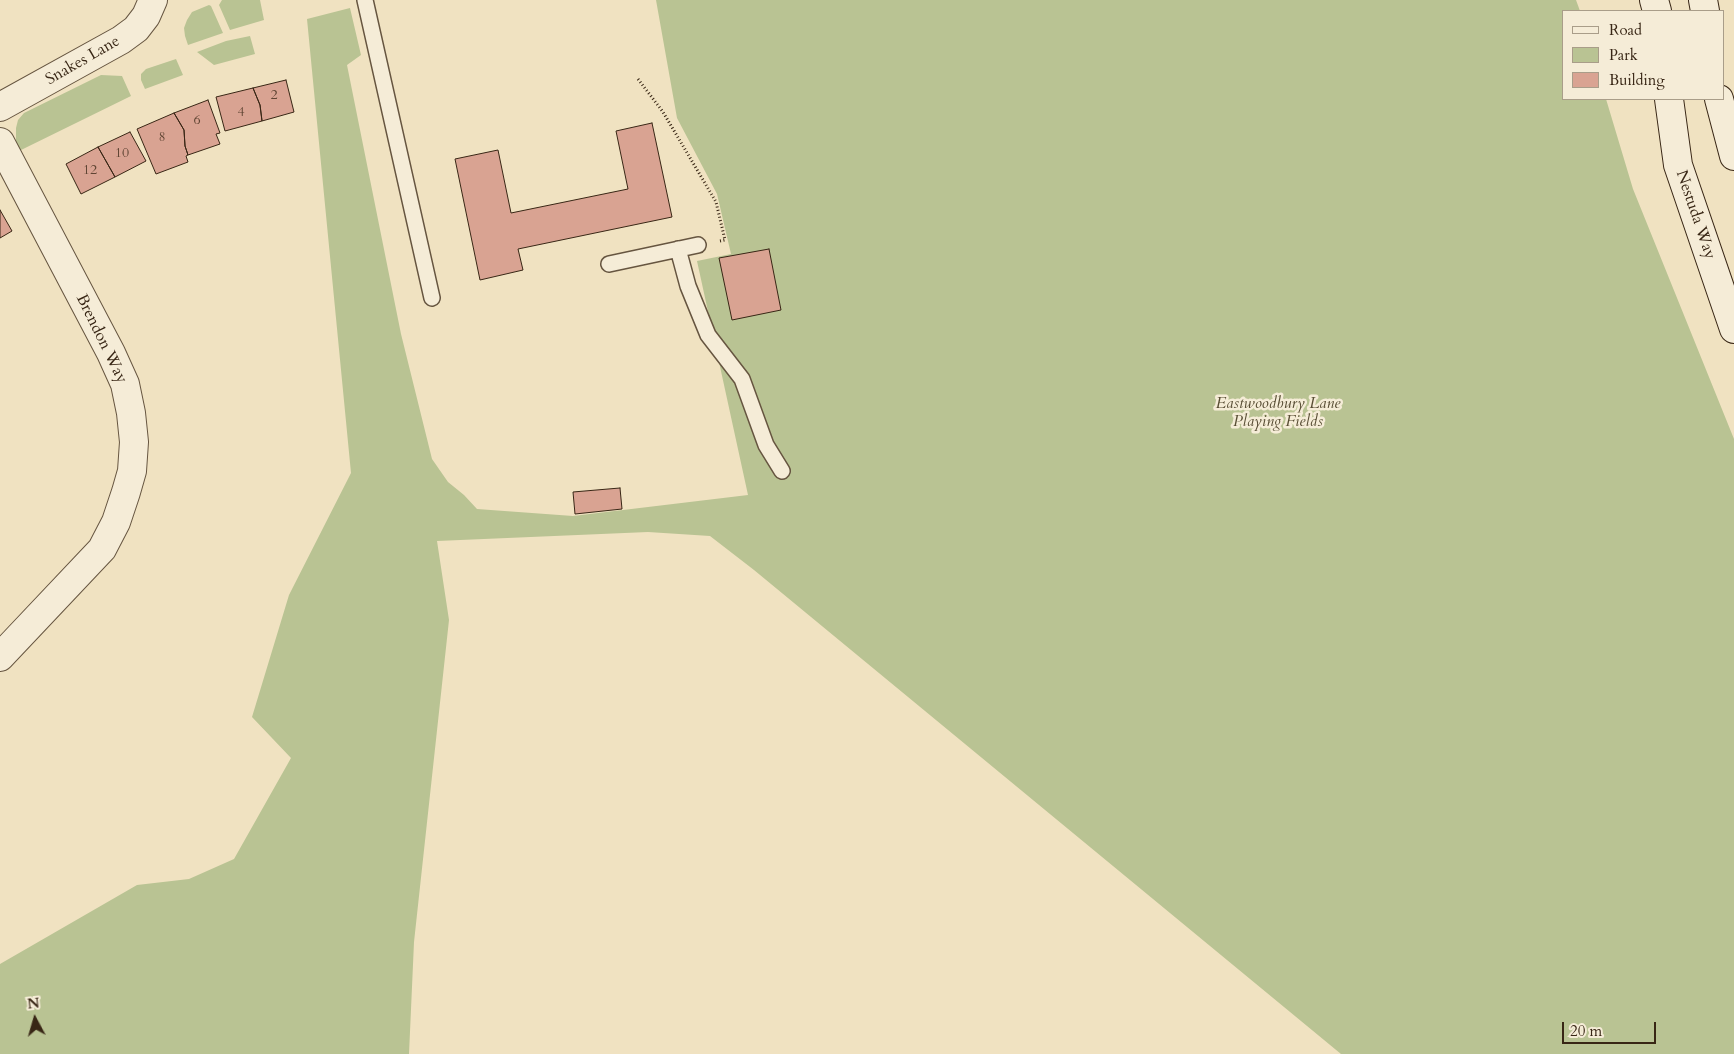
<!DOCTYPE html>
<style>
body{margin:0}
#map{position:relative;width:1734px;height:1054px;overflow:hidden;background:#f0e2c1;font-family:Cardo,serif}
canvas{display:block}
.legend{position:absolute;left:1562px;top:10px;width:162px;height:90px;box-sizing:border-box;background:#f5ecd7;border:1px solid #a99d89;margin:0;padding:6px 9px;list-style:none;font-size:15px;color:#382615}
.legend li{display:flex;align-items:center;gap:10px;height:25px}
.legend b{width:25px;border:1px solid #a99d89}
.north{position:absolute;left:10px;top:994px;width:50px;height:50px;-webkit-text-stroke:4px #f5ecd7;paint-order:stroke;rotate:354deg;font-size:14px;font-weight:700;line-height:20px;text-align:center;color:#382615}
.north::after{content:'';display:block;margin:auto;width:18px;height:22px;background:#382615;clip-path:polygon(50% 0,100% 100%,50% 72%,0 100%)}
.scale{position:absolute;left:1562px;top:1022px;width:94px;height:22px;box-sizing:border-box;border:2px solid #382615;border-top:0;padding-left:6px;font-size:15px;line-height:18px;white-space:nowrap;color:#382615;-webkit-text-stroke:4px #f5ecd7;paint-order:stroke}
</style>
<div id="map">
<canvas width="1734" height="1054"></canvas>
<ul class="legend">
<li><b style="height:6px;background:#f5ecd7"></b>Road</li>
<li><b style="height:14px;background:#b9c393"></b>Park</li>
<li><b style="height:14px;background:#d9a392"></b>Building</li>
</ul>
<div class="north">N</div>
<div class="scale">20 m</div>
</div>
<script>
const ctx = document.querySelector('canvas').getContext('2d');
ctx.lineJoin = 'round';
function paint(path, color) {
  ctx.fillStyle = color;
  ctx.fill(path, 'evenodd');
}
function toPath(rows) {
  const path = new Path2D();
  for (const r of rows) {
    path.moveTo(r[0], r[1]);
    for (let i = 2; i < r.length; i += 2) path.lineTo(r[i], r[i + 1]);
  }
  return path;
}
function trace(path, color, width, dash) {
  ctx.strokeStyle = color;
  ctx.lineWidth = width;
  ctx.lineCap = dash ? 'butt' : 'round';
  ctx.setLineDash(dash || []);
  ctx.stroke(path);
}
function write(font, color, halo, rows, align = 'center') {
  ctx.font = font + ' Cardo,serif';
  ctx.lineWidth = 5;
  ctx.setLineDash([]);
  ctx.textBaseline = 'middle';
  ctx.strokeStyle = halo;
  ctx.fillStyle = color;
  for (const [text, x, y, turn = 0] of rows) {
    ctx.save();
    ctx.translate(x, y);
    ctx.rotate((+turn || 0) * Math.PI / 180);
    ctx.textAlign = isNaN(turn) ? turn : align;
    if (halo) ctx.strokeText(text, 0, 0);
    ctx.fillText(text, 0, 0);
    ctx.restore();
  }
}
paint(toPath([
 [222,0,260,0,264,20,230,30,219,5],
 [656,0,1576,0,1580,11,1563,11,1563,99,1606,99,1633,189,1734,439,1734,1054,1341,1054,754,570,710,536,648,532,437,541,449,620,414,942,409,1054,0,1054,0,964,137,885,189,879,234,859,291,758,252,717,289,595,351,473,307,19,350,8,361,55,347,65,401,334,432,459,448,482,464,495,477,509,573,516,748,495,697,261,731,254,717,194,677,118],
 [209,5,211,6,223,33,188,45,185,36,184,28,187,20,192,12],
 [250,36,255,54,214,65,197,52,226,41],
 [176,59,183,75,145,89,141,80,141,74,146,69],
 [101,75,122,76,131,96,19,151,16,145,16,128,18,120,24,113]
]), '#b9c393');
const building = toPath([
 [286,80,294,112,262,121,260,105,253,88,286,80],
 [253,88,260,105,262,121,225,131,216,97,253,88],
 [208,100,220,133,216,134,220,144,188,155,185,146,184,130,174,113,208,100],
 [174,113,184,130,185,146,188,155,186,156,188,162,156,174,137,129,174,113],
 [652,123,672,217,518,249,523,270,480,280,455,159,498,150,511,213,628,189,616,131,652,123],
 [130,132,146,161,115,177,98,147,130,132],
 [98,147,115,177,81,194,66,164,98,147],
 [0,210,12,231,0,238,0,210],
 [769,249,781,310,732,320,719,258,769,249],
 [620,488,622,509,575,514,573,492,620,488]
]);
paint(building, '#d9a392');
trace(building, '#382615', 1);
const service = toPath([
 [365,0,432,298],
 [678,249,688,286,708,335,742,379,766,445,782,471],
 [609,264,698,245]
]);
const minor = toPath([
 [0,142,111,353,125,384,131,413,134,442,132,471,126,492,116,522,102,549,0,657]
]);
const tertiary = toPath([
 [0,107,121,40,136,29,146,16,153,0]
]);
const secondary = toPath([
 [1654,0,1657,11],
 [1703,0,1705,11],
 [1669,99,1678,165,1734,329],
 [1719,99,1734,156]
]);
trace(service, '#665540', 18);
trace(minor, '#665540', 30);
trace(tertiary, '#665540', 30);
trace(secondary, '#382615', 30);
trace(toPath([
 [638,79,663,112,716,202,725,240,720,241]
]), '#382615', 3, [1, 2.5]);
trace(service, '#f5ecd7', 15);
trace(minor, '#f5ecd7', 28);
trace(tertiary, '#f5ecd7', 28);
trace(secondary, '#f5ecd7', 28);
write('14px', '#604534', null, [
 ["2",274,96],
 ["4",241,113],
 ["6",197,121],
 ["8",162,138],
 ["10",122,154],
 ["12",90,171]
]);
write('16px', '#382615', '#f5ecd7', [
 ["Snakes Lane",83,61,-30],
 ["Nestuda Way",1695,215,71],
 ["Brendon Way",101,339,64]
]);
write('italic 16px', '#584d34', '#f5ecd7', [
 ["Eastwoodbury Lane",1278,404],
 ["Playing Fields",1278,422]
]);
</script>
